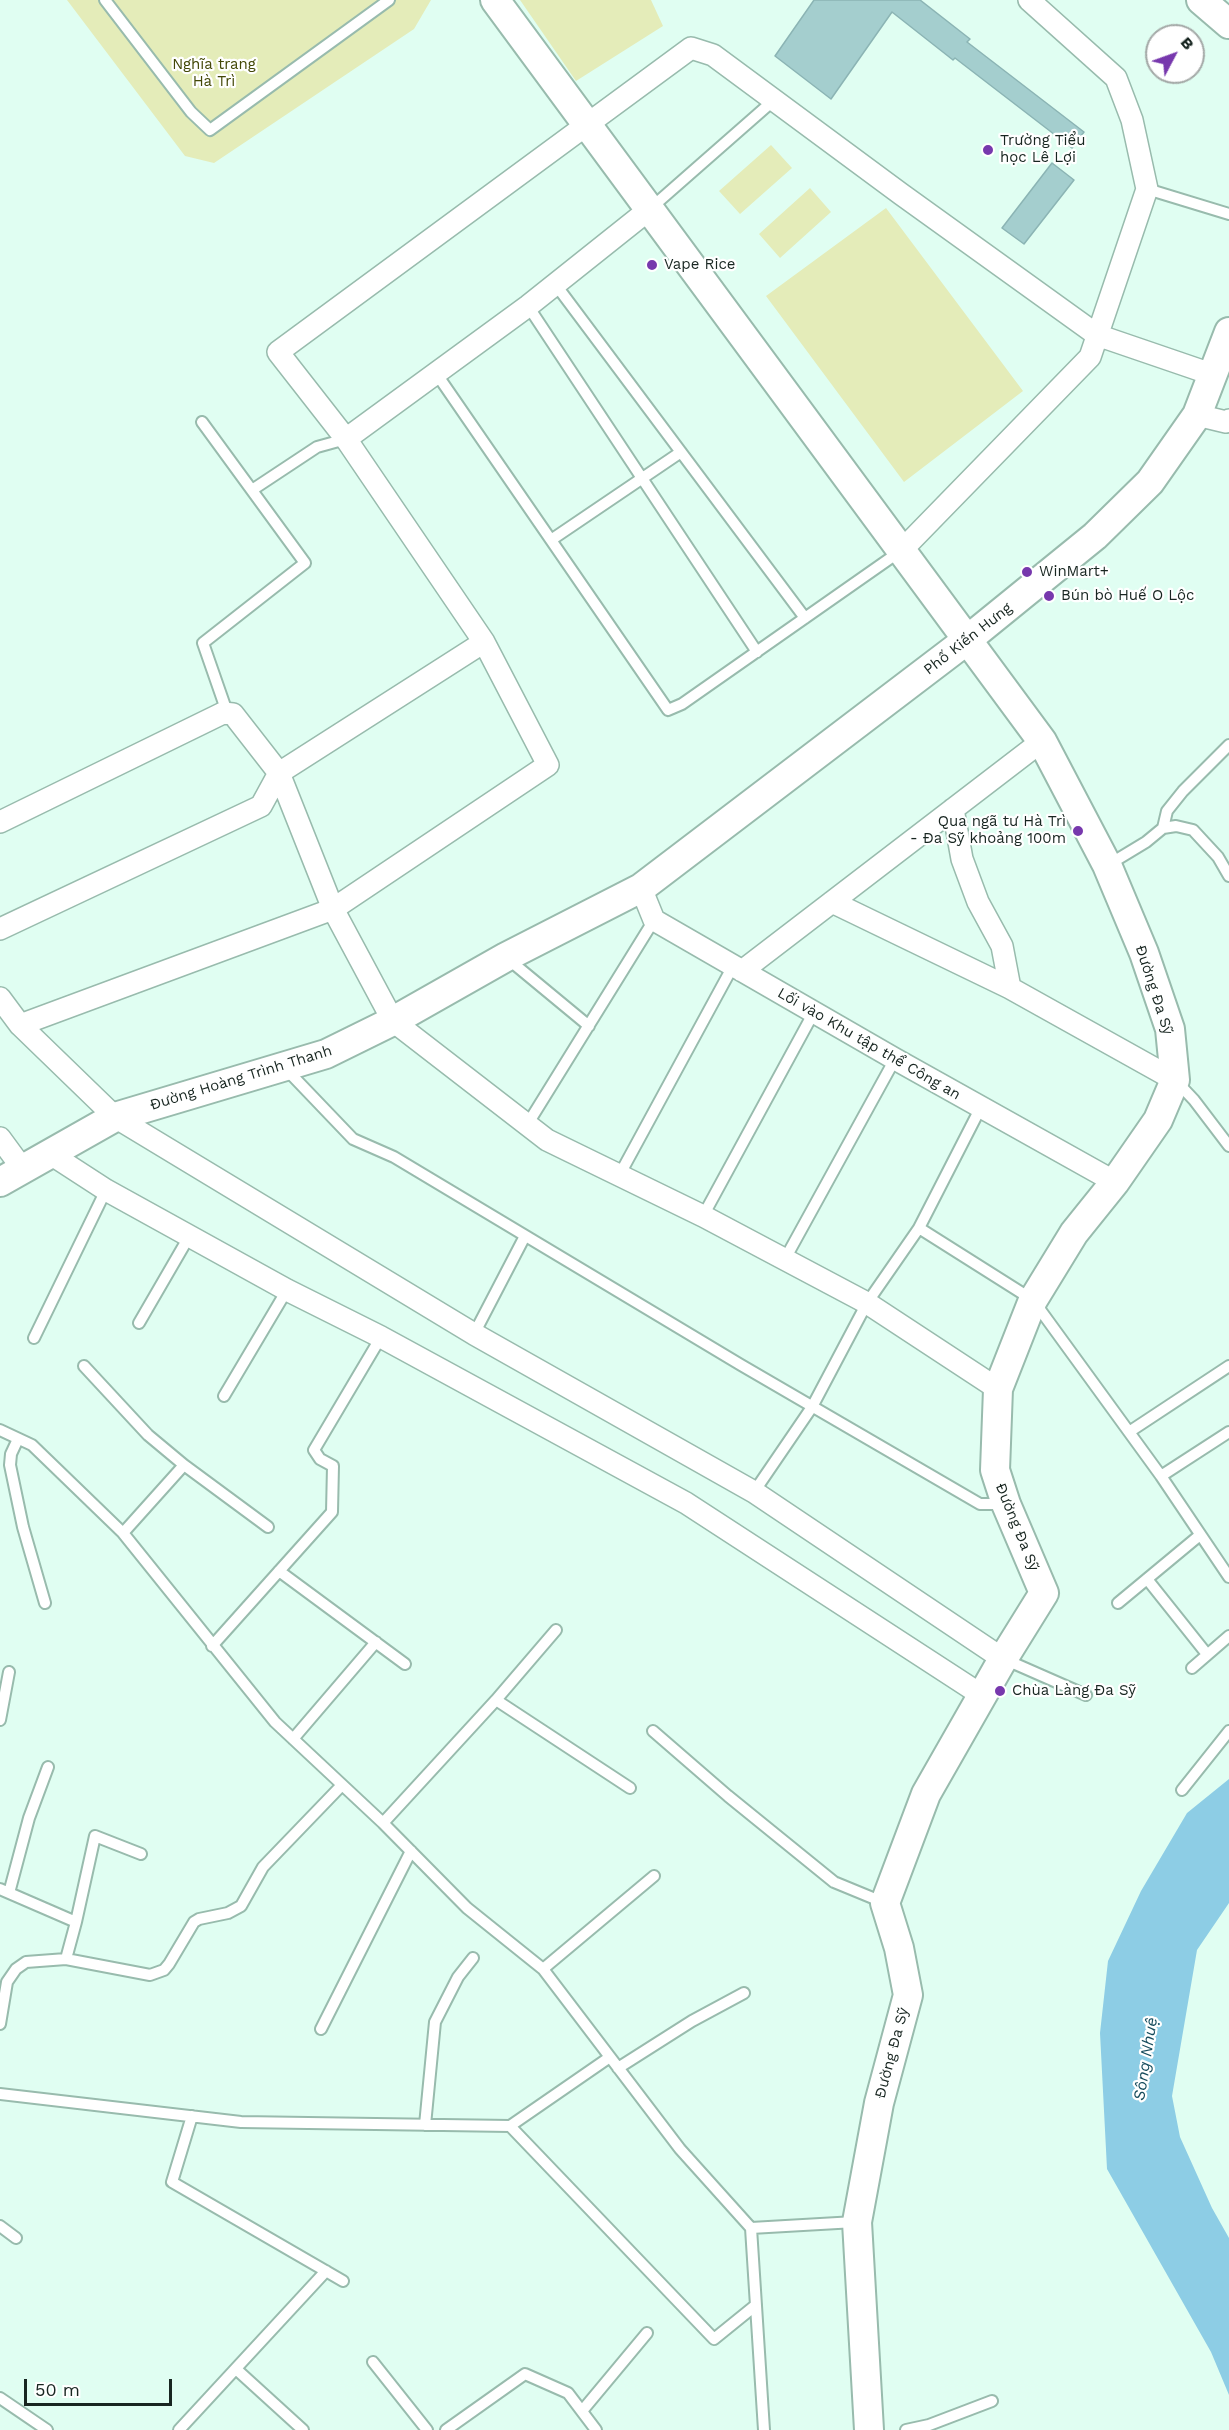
<!DOCTYPE html>
<meta charset="utf-8">
<style>
body{margin:0}
#map{position:relative;width:1229px;height:2430px;overflow:hidden;background:#e0fef2;font-family:"Work Sans",sans-serif}
canvas{display:block}
.north{position:absolute;left:1145px;top:24px;width:60px;height:60px;box-sizing:border-box;background:#fff;border:2px solid #a3a8a6;border-radius:50%;rotate:49deg;font-size:16px;font-weight:700;line-height:24px;text-align:center;color:#182621}
.north::after{content:'';display:block;margin:auto;width:21px;height:27px;background:#7738ad;clip-path:polygon(50% 0,100% 100%,50% 72%,0 100%)}
.scale{position:absolute;left:24px;top:2379px;width:148px;height:27px;box-sizing:border-box;border:3px solid #182621;border-top:0;padding-left:8px;font-size:18px;line-height:21px;white-space:nowrap;color:#182621;-webkit-text-stroke:4px #fff;paint-order:stroke}
</style>
<div id="map">
<canvas width="1229" height="2430"></canvas>
<div class="north">B</div>
<div class="scale">50 m</div>
</div>
<script>
const ctx = document.querySelector('canvas').getContext('2d');
ctx.lineJoin = 'round';
function paint(path, color) {
  ctx.fillStyle = color;
  ctx.fill(path, 'evenodd');
}
function toPath(rows) {
  const path = new Path2D();
  for (const r of rows) {
    path.moveTo(r[0], r[1]);
    for (let i = 2; i < r.length; i += 2) path.lineTo(r[i], r[i + 1]);
  }
  return path;
}
function trace(path, color, width, dash) {
  ctx.strokeStyle = color;
  ctx.lineWidth = width;
  ctx.lineCap = dash ? 'butt' : 'round';
  ctx.setLineDash(dash || []);
  ctx.stroke(path);
}
function write(font, color, halo, rows, align = 'center') {
  ctx.font = font + ' "Work Sans",sans-serif';
  ctx.lineWidth = 4.5;
  ctx.setLineDash([]);
  ctx.textBaseline = 'middle';
  ctx.strokeStyle = halo;
  ctx.fillStyle = color;
  for (const [text, x, y, turn = 0] of rows) {
    ctx.save();
    ctx.translate(x, y);
    ctx.rotate((+turn || 0) * Math.PI / 180);
    ctx.textAlign = isNaN(turn) ? turn : align;
    if (halo) ctx.strokeText(text, 0, 0);
    ctx.fillText(text, 0, 0);
    ctx.restore();
  }
}
paint(toPath([
 [67,0,431,0,414,29,214,163,185,156],
 [520,0,651,0,663,26,576,81],
 [771,145,792,168,740,214,719,191],
 [810,188,831,212,780,258,759,234],
 [886,208,1023,391,904,482,766,296]
]), '#e4ecb9');
paint(toPath([
 [1229,1779,1229,1903,1197,1950,1172,2096,1180,2137,1212,2208,1229,2238,1229,2395,1211,2352,1107,2169,1100,2033,1108,1961,1141,1891,1187,1813]
]), '#8dcde5');
const building = toPath([
 [814,0,920,0,970,39,967,42,1084,132,1072,148,955,58,953,60,892,12,831,99,775,56,814,0],
 [1052,163,1074,180,1024,244,1002,228,1052,163]
]);
paint(building, '#a4cece');
trace(building, '#8bb4b4', 1.5);
const lane = toPath([
 [105,0,191,112,210,130,389,0],
 [1147,189,1229,214],
 [651,208,774,100],
 [556,285,805,618],
 [528,306,757,652],
 [436,373,668,710,682,704,902,550],
 [202,422,305,563,203,643,227,712],
 [252,490,317,447,346,439],
 [551,540,681,452],
 [1163,828,1167,811,1183,791,1229,745],
 [1108,865,1146,842,1163,828,1176,826,1193,830,1218,857,1229,876],
 [508,959,589,1026],
 [286,1069,353,1139,394,1157,741,1365,980,1504,1006,1504],
 [1177,1082,1194,1100,1229,1146],
 [527,1125,654,920],
 [620,1174,733,966],
 [703,1216,814,1012],
 [919,1228,1033,1300,1161,1476,1229,1577],
 [785,1259,895,1059],
 [139,1323,190,1235],
 [474,1334,525,1236],
 [34,1338,106,1190],
 [84,1366,148,1435,184,1465,123,1533],
 [224,1396,287,1290],
 [0,1430,32,1445,123,1533,275,1722,383,1823,467,1908,543,1969,680,2149,751,2228,855,2222],
 [1129,1432,1229,1366],
 [18,1439,11,1454,10,1465,23,1527,45,1603],
 [184,1465,268,1527],
 [1161,1476,1229,1432],
 [754,1492,812,1407,867,1303,919,1228,981,1107],
 [279,1571,405,1664],
 [1147,1579,1206,1653],
 [1118,1603,1200,1535],
 [212,1646,332,1512,333,1466,320,1459,314,1450,381,1337],
 [1004,1659,1086,1695],
 [1192,1668,1229,1636],
 [496,1700,556,1630],
 [0,1720,9,1672],
 [653,1731,728,1796,834,1882,885,1903],
 [293,1739,376,1642],
 [1182,1790,1229,1731],
 [383,1823,496,1700,630,1788],
 [0,1889,76,1922,66,1959,150,1975,164,1970,169,1964,194,1922,199,1919,228,1913,241,1906,263,1867,342,1785],
 [9,1893,29,1818,48,1767],
 [76,1922,95,1836,141,1854],
 [543,1969,654,1876],
 [0,2024,7,1982,16,1969,26,1962,66,1959],
 [321,2029,411,1851],
 [618,2068,692,2021,744,1993],
 [0,2094,241,2122,510,2126,610,2057],
 [192,2116,172,2182,343,2281],
 [425,2125,435,2022,458,1977,473,1958],
 [510,2126,714,2339,756,2305],
 [0,2226,16,2238],
 [751,2228,764,2430],
 [373,2362,427,2430],
 [236,2369,303,2430],
 [0,2398,47,2430],
 [582,2411,647,2333],
 [179,2430,326,2271],
 [446,2430,525,2374,568,2393,596,2430],
 [906,2430,929,2425,992,2401]
]);
const street = toPath([
 [1197,415,1226,422,1229,420],
 [346,439,528,306,651,208],
 [902,550,1090,357,1147,189,1132,120,1116,78,1029,0],
 [953,809,962,859,978,902,1002,946,1010,988],
 [0,822,223,713,233,714,279,773,333,909,393,1021,547,1140,703,1216,867,1303,998,1389],
 [641,888,654,920,895,1059,1115,1182],
 [832,902,1010,988,1175,1080],
 [0,929,261,806,279,773,484,642],
 [742,971,1042,741],
 [0,998,20,1025,115,1117,474,1334,754,1492,1003,1659],
 [20,1025,333,909,548,765,484,642,346,439,278,352,691,48,713,55,901,194,1097,335,1214,375],
 [0,1138,22,1168],
 [49,1153,106,1190,287,1290,381,1337,686,1503,983,1696]
]);
const secondary = toPath([
 [495,0,1042,741,1107,865,1144,953,1170,1029,1175,1080,1158,1120,1115,1182,1074,1233,1033,1300,998,1389,995,1470,1006,1504,1044,1593,1003,1659,926,1794,885,1903,899,1948,908,1995,879,2103,857,2222,869,2430],
 [1201,0,1229,24],
 [0,1182,115,1117,326,1054,393,1021,506,957,641,888,967,640,1095,536,1150,482,1197,415,1229,332]
]);
trace(lane, '#98bbad', 14);
trace(street, '#98bbad', 24);
trace(secondary, '#98bbad', 32);
trace(lane, '#fff', 10);
trace(street, '#fff', 21);
trace(secondary, '#fff', 28);
for (const [x, y, r, color] of [
 [988,150,6,"#7738ad"],
 [652,265,6,"#7738ad"],
 [1027,572,6,"#7738ad"],
 [1049,596,6,"#7738ad"],
 [1078,831,6,"#7738ad"],
 [1000,1691,6,"#7738ad"]
]) {
  const dot = new Path2D();
  dot.arc(x, y, r, 0, 2 * Math.PI);
  ctx.fillStyle = color;
  ctx.fill(dot);
  trace(dot, '#fff', 2);
}
write('15px', '#434807', '#fff', [
 ["Nghĩa trang",214,65],
 ["Hà Trì",214,82]
]);
write('15px', '#182621', '#fff', [
 ["Trường Tiểu",1000,141],
 ["học Lê Lợi",1000,158],
 ["Vape Rice",664,265],
 ["WinMart+",1039,572],
 ["Bún bò Huế O Lộc",1061,596],
 ["Qua ngã tư Hà Trì",1066,822,"right"],
 ["- Đa Sỹ khoảng 100m",1066,839,"right"],
 ["Chùa Làng Đa Sỹ",1012,1691]
], 'left');
write('15px', '#182621', '#fff', [
 ["Phố Kiến Hưng",968,639,-38],
 ["Đường Đa Sỹ",1154,990,72],
 ["Lối vào Khu tập thể Công an",869,1044,30],
 ["Đường Hoàng Trình Thanh",241,1078,-17],
 ["Đường Đa Sỹ",1017,1527,68],
 ["Đường Đa Sỹ",892,2053,-75]
]);
write('italic 16px', '#164c5d', '#fff', [
 ["Sông Nhuệ",1146,2059,-81]
]);
</script>
